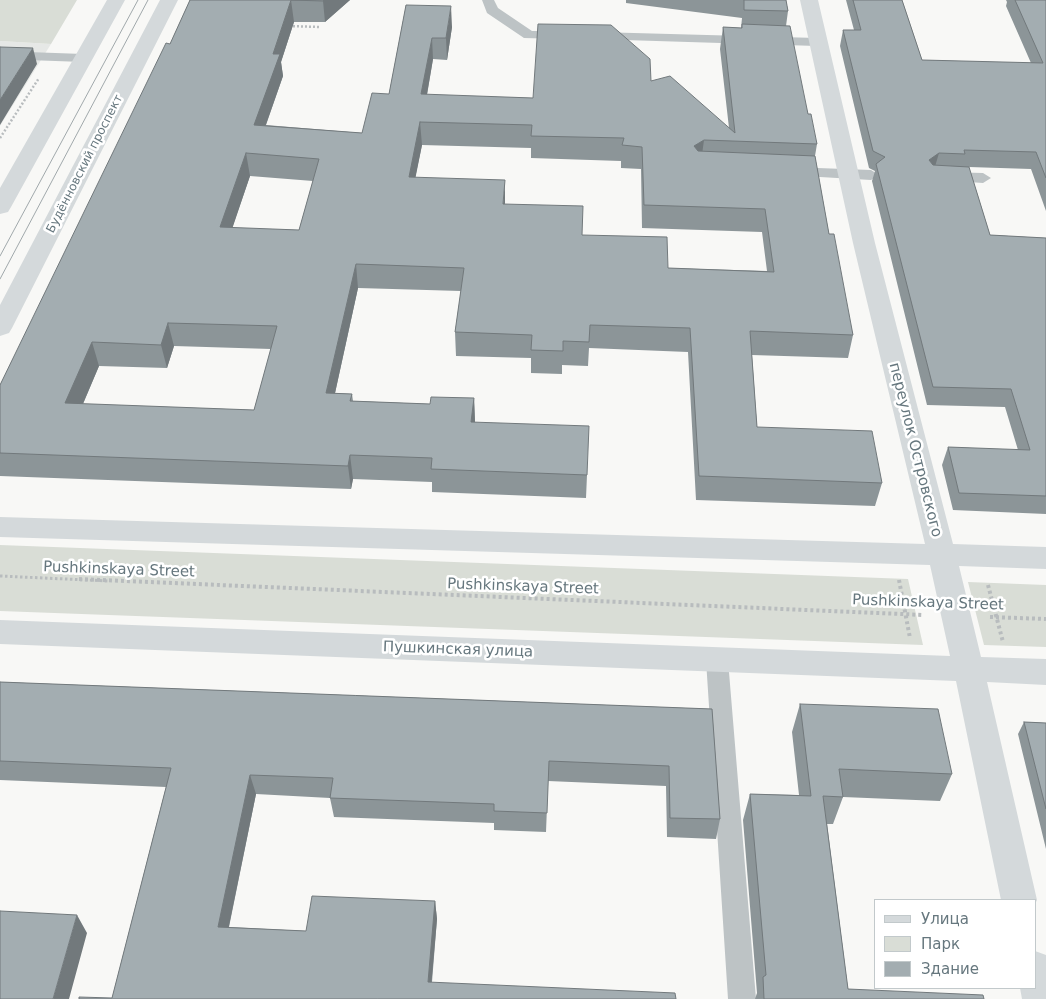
<!DOCTYPE html>
<meta charset="utf-8">
<style>
body{margin:0}
#map{position:relative;width:1046px;height:999px;overflow:hidden;background:#f8f8f6;font-family:"DejaVu Sans",sans-serif}
canvas{display:block}
.legend{position:absolute;left:874px;top:899px;width:162px;height:90px;box-sizing:border-box;background:#fff;border:1px solid #c2c9cb;margin:0;padding:6px 9px;list-style:none;font-size:15px;color:#66777e}
.legend li{display:flex;align-items:center;gap:10px;height:25px}
.legend b{width:25px;border:1px solid #c2c9cb}
</style>
<div id="map">
<canvas width="1046" height="999"></canvas>
<ul class="legend">
<li><b style="height:6px;background:#d4d9db"></b>Улица</li>
<li><b style="height:14px;background:#d9ddd6"></b>Парк</li>
<li><b style="height:14px;background:#a3adb1"></b>Здание</li>
</ul>
</div>
<script>
const ctx = document.querySelector('canvas').getContext('2d');
ctx.lineJoin = 'round';
function paint(path, color) {
  ctx.fillStyle = color;
  ctx.fill(path, 'evenodd');
}
function toPath(rows) {
  const path = new Path2D();
  for (const r of rows) {
    path.moveTo(r[0], r[1]);
    for (let i = 2; i < r.length; i += 2) path.lineTo(r[i], r[i + 1]);
  }
  return path;
}
function trace(path, color, width, dash) {
  ctx.strokeStyle = color;
  ctx.lineWidth = width;
  ctx.lineCap = dash ? 'butt' : 'round';
  ctx.setLineDash(dash || []);
  ctx.stroke(path);
}
function write(font, color, halo, rows, align = 'center') {
  ctx.font = font + ' "DejaVu Sans",sans-serif';
  ctx.lineWidth = 5;
  ctx.setLineDash([]);
  ctx.textBaseline = 'middle';
  ctx.strokeStyle = halo;
  ctx.fillStyle = color;
  for (const [text, x, y, turn = 0] of rows) {
    ctx.save();
    ctx.translate(x, y);
    ctx.rotate((+turn || 0) * Math.PI / 180);
    ctx.textAlign = isNaN(turn) ? turn : align;
    if (halo) ctx.strokeText(text, 0, 0);
    ctx.fillText(text, 0, 0);
    ctx.restore();
  }
}
paint(toPath([
 [0,41,51,44,0,126]
]), '#e6e8e6');
paint(toPath([
 [0,0,77,0,51,44,0,41],
 [0,545,908,579,923,645,0,611],
 [968,582,1046,585,1046,647,984,645]
]), '#d9ddd6');
trace(toPath([
 [289,26,319,27],
 [0,138,39,78]
]), '#b8bcbe', 2.5, [2, 2]);
trace(toPath([
 [0,576,109,581]
]), '#b8bcbe', 3, [2.5, 2.5]);
trace(toPath([
 [79,579,924,615],
 [899,580,910,638],
 [988,585,1003,642],
 [990,617,1046,619]
]), '#b8bcbe', 4, [3, 3]);
paint(toPath([
 [482,0,494,0,498,8,532,31,563,31,570,35,563,39,524,38,487,13,482,0],
 [597,32,817,38,824,42,817,46,592,39,590,36,597,32],
 [0,51,83,54,90,58,83,62,0,59,0,51],
 [791,167,871,170,879,175,871,180,786,175,783,172,786,169,791,167],
 [945,172,983,173,991,178,983,183,940,180,937,177,945,172],
 [717,651,725,654,728,660,756,999,728,999,706,660,709,654,717,651]
]), '#bdc3c5');
paint(toPath([
 [107,0,125,0,11,207,8,212,0,214,0,188,107,0],
 [160,0,178,0,12,328,9,333,0,336,0,305,160,0],
 [800,0,818,0,875,243,953,544,1046,547,1046,569,959,566,981,657,1046,659,1046,685,987,682,1037,900,1035,904,1035,900,1001,900,956,681,0,644,0,620,950,656,930,565,0,537,0,517,925,544,853,243,800,0],
 [1035,951,1046,955,1046,999,1022,999,1020,988,1035,988,1035,951]
]), '#d4d9db');
trace(toPath([
 [0,256,138,0],
 [0,279,148,0]
]), '#a0a8ab', 1);
paint(toPath([
 [190,0,350,0,325,22,294,22,281,62,283,76,266,125,362,133,389,94,406,5,452,27,447,60,433,59,427,95,533,98,651,81,729,128,720,49,723,27,741,28,742,18,626,3,626,0,786,0,788,11,786,26,808,114,817,144,815,156,829,234,853,335,848,358,752,355,757,427,882,483,875,506,696,500,688,352,589,348,588,366,562,365,562,374,531,373,531,358,456,356,455,332,461,291,358,288,335,393,352,394,353,401,430,404,474,398,475,422,587,475,586,498,432,492,432,482,353,479,351,489,0,476,0,385,170,44],
 [422,145,531,148,531,158,621,161,621,168,641,169,642,228,762,232,767,271,668,268,582,235,505,204,415,178],
 [250,176,313,181,299,230,232,228],
 [174,346,271,349,254,410,83,404,99,366,167,368],
 [846,0,902,0,922,60,1031,63,1006,6,1007,2,1006,0,1046,0,1046,211,1031,169,969,167,990,235,1046,238,1046,514,953,510,942,465,948,447,1018,450,1005,407,927,405,872,181,875,171,869,168,840,46,843,30,854,30],
 [0,682,712,709,720,819,716,839,667,837,666,786,548,781,546,832,494,830,494,823,334,817,330,798,256,794,229,927,306,931,435,901,437,919,432,982,112,998,166,787,0,780],
 [800,704,952,774,940,801,843,797,833,824,827,824,848,989,984,999,755,999,757,993,743,820,750,794,799,795,792,732],
 [1024,722,1046,723,1046,849,1018,734]
]), '#8c9598');
paint(toPath([
 [291,0,294,22,281,62,283,76,258,147,254,125,273,54],
 [324,0,350,0,325,22,323,1],
 [451,6,452,27,447,60,446,38],
 [432,38,433,59,423,117,421,94],
 [33,48,37,64,0,125,0,100],
 [420,122,422,145,411,200,409,177],
 [704,140,701,162,694,146],
 [246,153,250,176,225,250,220,227],
 [939,153,934,170,929,160],
 [505,180,505,203,503,227,503,204],
 [356,264,358,288,330,416,326,393],
 [168,323,174,346,167,368,161,345],
 [92,342,99,366,73,427,65,403],
 [474,398,475,422,471,422],
 [350,455,353,479,351,489,348,466],
 [250,775,256,794,225,945,218,927],
 [435,901,437,919,430,999,428,982],
 [77,915,87,933,69,999,53,999]
]), '#72797c');
const building = toPath([
 [190,0,324,0,323,1,291,0,273,54,280,54,254,125,362,133,372,93,389,94,406,5,451,6,446,38,432,38,421,94,533,98,538,24,611,25,650,59,651,81,670,76,735,133,723,27,742,28,742,24,790,26,808,114,811,114,817,144,704,140,694,146,698,151,815,156,829,234,834,234,853,335,750,331,757,427,872,431,882,483,699,476,690,328,590,325,589,342,563,341,563,351,531,350,532,335,455,332,464,268,356,264,326,393,352,394,350,401,430,404,431,397,474,398,471,422,589,426,587,475,431,469,432,458,350,455,348,466,0,453,0,385,166,43,170,44,190,0],
 [420,122,532,125,531,136,624,138,622,145,642,147,644,205,765,209,774,272,668,268,667,237,582,235,583,206,503,204,505,180,409,177,420,122],
 [246,153,319,159,299,230,220,227,246,153],
 [168,323,277,326,254,410,65,403,92,342,161,345,168,323],
 [744,0,786,0,788,11,744,10,744,0],
 [853,0,902,0,922,60,1043,63,1015,0,1046,0,1046,178,1036,152,964,150,965,154,939,153,929,160,933,165,969,167,990,235,1046,238,1046,496,959,493,948,447,1030,450,1011,389,933,387,876,164,885,157,873,151,843,30,861,30,853,0],
 [0,47,33,48,0,100,0,47],
 [0,682,712,709,720,819,670,818,669,766,549,761,547,813,494,811,494,804,330,798,333,778,250,775,218,927,306,931,312,896,435,901,428,982,675,993,676,999,79,999,79,997,112,998,171,768,0,761,0,682],
 [800,704,938,709,952,774,839,769,843,797,823,796,848,989,983,995,984,999,764,999,763,977,766,975,750,794,811,796,800,704],
 [1024,722,1046,723,1046,809,1024,722],
 [0,911,77,915,53,999,0,999,0,911]
]);
paint(building, '#a3adb1');
trace(building, '#72797c', 1);
write('12px', '#66777e', '#fff', [
 ["Будённовский проспект",85,164,-63]
]);
write('15px', '#66777e', '#fff', [
 ["переулок Островского",915,450,76],
 ["Pushkinskaya Street",119,570,2],
 ["Pushkinskaya Street",523,587,2],
 ["Pushkinskaya Street",928,603,2],
 ["Пушкинская улица",458,650,2]
]);
</script>
